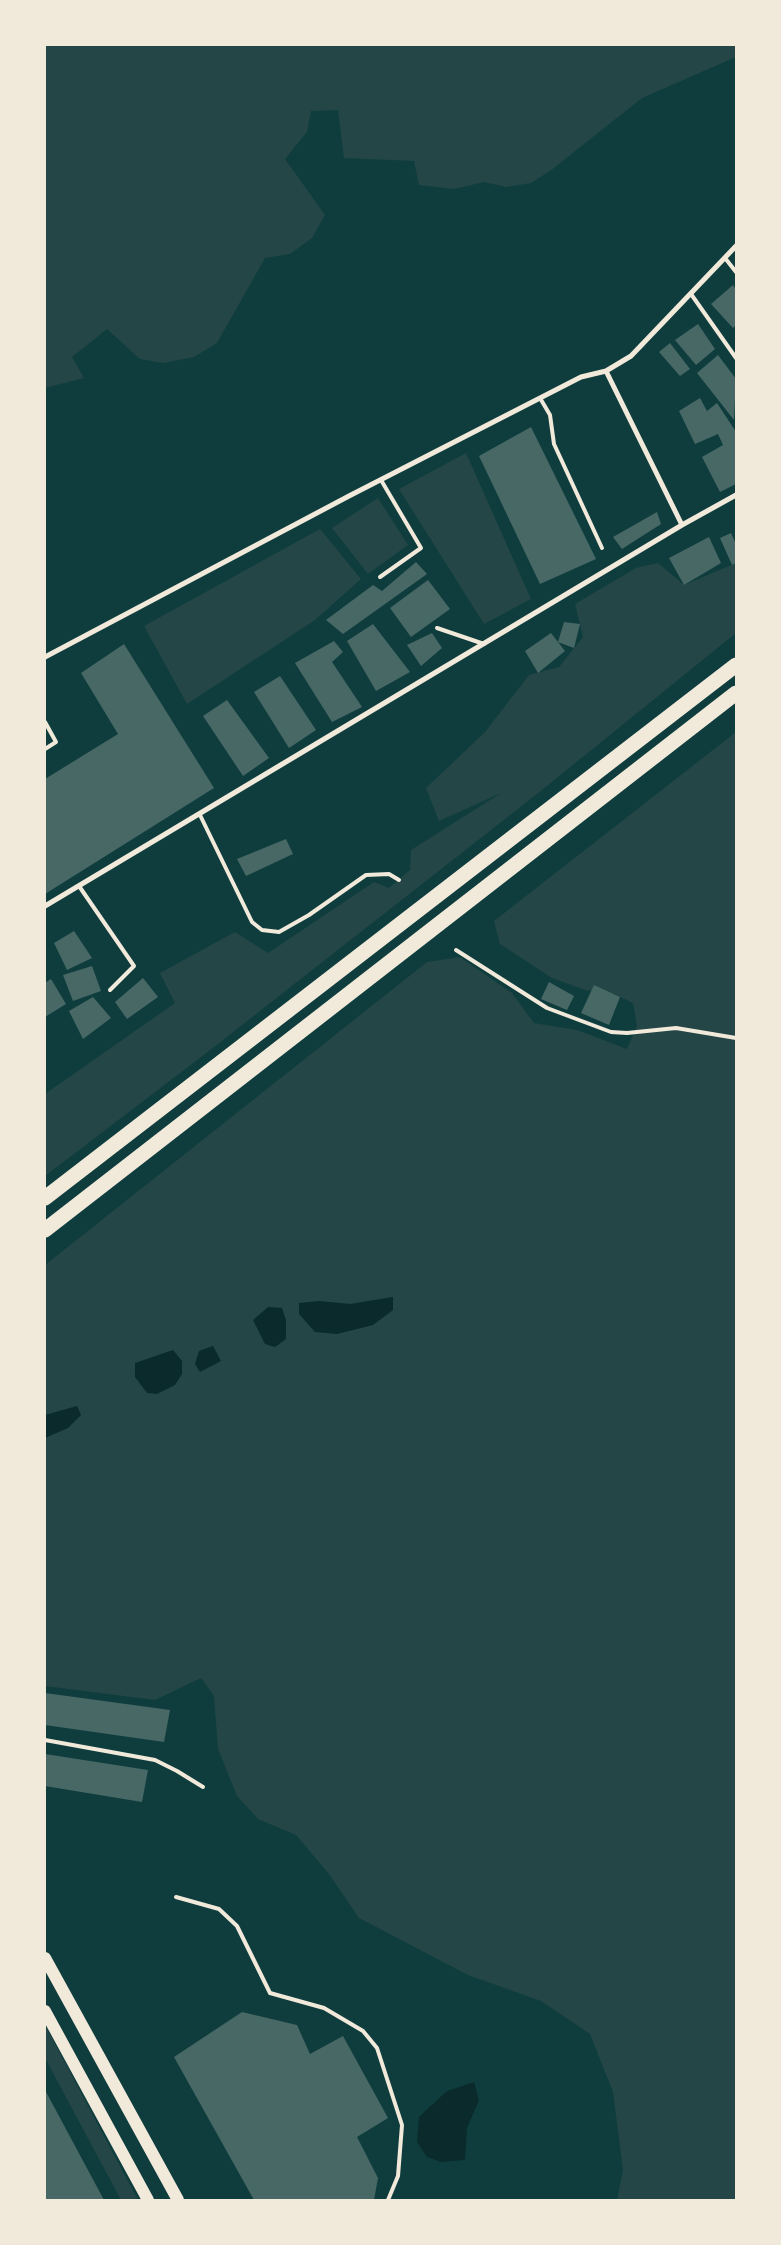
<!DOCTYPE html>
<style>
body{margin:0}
#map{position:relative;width:781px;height:2245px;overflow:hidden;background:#0f3d3e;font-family:"Varela Round",sans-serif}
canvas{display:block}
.frame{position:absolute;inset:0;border:46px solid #f1e9da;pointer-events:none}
</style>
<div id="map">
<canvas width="781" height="2245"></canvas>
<div class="frame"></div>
</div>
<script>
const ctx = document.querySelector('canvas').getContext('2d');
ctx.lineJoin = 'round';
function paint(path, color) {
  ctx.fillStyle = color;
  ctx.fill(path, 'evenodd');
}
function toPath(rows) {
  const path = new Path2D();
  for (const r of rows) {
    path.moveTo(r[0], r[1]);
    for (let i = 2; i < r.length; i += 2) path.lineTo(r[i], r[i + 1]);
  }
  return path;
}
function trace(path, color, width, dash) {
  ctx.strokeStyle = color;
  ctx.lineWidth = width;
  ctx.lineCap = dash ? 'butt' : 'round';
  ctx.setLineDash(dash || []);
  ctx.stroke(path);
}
paint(toPath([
 [45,45,736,45,736,57,642,98,550,171,531,183,506,187,484,182,454,189,419,185,414,161,344,158,338,110,311,111,307,132,285,159,325,215,312,238,290,254,265,258,217,343,194,357,163,363,140,359,107,329,72,357,84,378,45,388],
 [466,453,531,599,484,624,399,489],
 [378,498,408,545,368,574,332,528],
 [320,529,361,579,315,620,187,704,144,626],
 [658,563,684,585,736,563,736,633,537,794,205,1054,45,1176,45,1094,175,1003,160,973,235,932,268,953,374,882,389,888,410,870,411,850,501,793,439,821,426,788,485,732,529,675,559,667,583,637,575,604,636,568],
 [736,732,736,2200,617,2200,623,2170,613,2092,590,2034,541,2001,468,1975,359,1918,329,1874,296,1835,258,1819,237,1796,218,1749,214,1696,201,1678,155,1700,45,1686,45,1265,427,962,460,957,512,993,534,1023,577,1030,627,1049,637,1026,633,1003,614,994,585,990,552,978,500,944,494,921],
 [45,2025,138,2200,121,2200,45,2058]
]), '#244646');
paint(toPath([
 [393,1297,393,1310,373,1325,337,1334,315,1332,299,1314,299,1303,319,1301,350,1304],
 [268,1307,282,1308,286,1320,286,1339,275,1347,265,1344,253,1320],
 [213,1346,221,1361,200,1372,195,1364,199,1351],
 [173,1350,182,1361,182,1374,175,1385,157,1394,147,1393,135,1377,135,1363],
 [77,1406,81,1415,68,1428,45,1438,45,1415],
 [474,2082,479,2100,467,2128,465,2160,441,2162,427,2157,417,2142,419,2117,447,2091]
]), '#0a2a2b');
paint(toPath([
 [733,285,736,290,736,325,733,328,711,304],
 [698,324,715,349,696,365,675,340],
 [670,343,690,369,680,376,659,352],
 [718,355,736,379,734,420,697,373],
 [700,398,707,411,717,403,736,432,736,484,720,492,702,457,723,445,718,434,695,444,679,411],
 [531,427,596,559,540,584,479,456],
 [657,512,661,524,622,549,613,537],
 [731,533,736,544,736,563,732,565,720,538],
 [709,537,721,563,684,585,669,558],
 [416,562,427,574,343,634,326,620,373,585,382,591],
 [428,580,450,609,411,637,390,608],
 [564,622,580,624,574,648,558,642],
 [373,624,410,672,376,691,347,641],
 [432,633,442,648,421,666,407,645],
 [551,633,565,651,538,673,525,651],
 [334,641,343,652,332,662,362,707,332,722,295,663],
 [124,644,214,788,45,894,45,779,118,734,81,673],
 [280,676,316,730,289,748,254,692],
 [227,700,269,758,243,776,203,716],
 [286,839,293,854,246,876,237,859],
 [74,931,92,958,67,970,54,943],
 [92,966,101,991,73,1001,63,975],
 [143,978,158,997,127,1019,115,1002],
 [51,979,66,1004,45,1017,45,983],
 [549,982,574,996,567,1010,541,999],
 [594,985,620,997,609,1025,581,1013],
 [93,997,111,1018,83,1039,69,1011],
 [45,1693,170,1710,164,1742,45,1725],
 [45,1754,148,1770,142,1802,45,1786],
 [242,2012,297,2025,310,2054,343,2036,388,2118,357,2137,378,2178,374,2200,254,2200,174,2057],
 [45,2090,104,2200,45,2200]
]), '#486865');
trace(toPath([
 [725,258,736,272],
 [691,294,736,358],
 [540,398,550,415,554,444,602,548],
 [380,577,421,548,381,480],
 [437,628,484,644],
 [45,722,56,742,45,749],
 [200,815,252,922,262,930,279,932,309,915,366,875,389,874,399,880],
 [79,886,134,966,110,990],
 [456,950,547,1008,611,1032,627,1033,676,1028,736,1038],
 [45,1740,155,1760,177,1771,203,1787],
 [176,1897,219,1909,237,1926,270,1993,324,2008,363,2031,377,2048,402,2125,398,2176,388,2200]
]), '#f1e9da', 4);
trace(toPath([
 [606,371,682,525],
 [45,657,349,496,581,377,606,371,631,356,736,246],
 [45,906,682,525,736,495]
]), '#f1e9da', 5);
trace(toPath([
 [45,1958,178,2200],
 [45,2011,148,2200]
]), '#f1e9da', 12);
trace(toPath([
 [45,1198,736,665],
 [45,1230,736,693]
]), '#f1e9da', 15);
</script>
